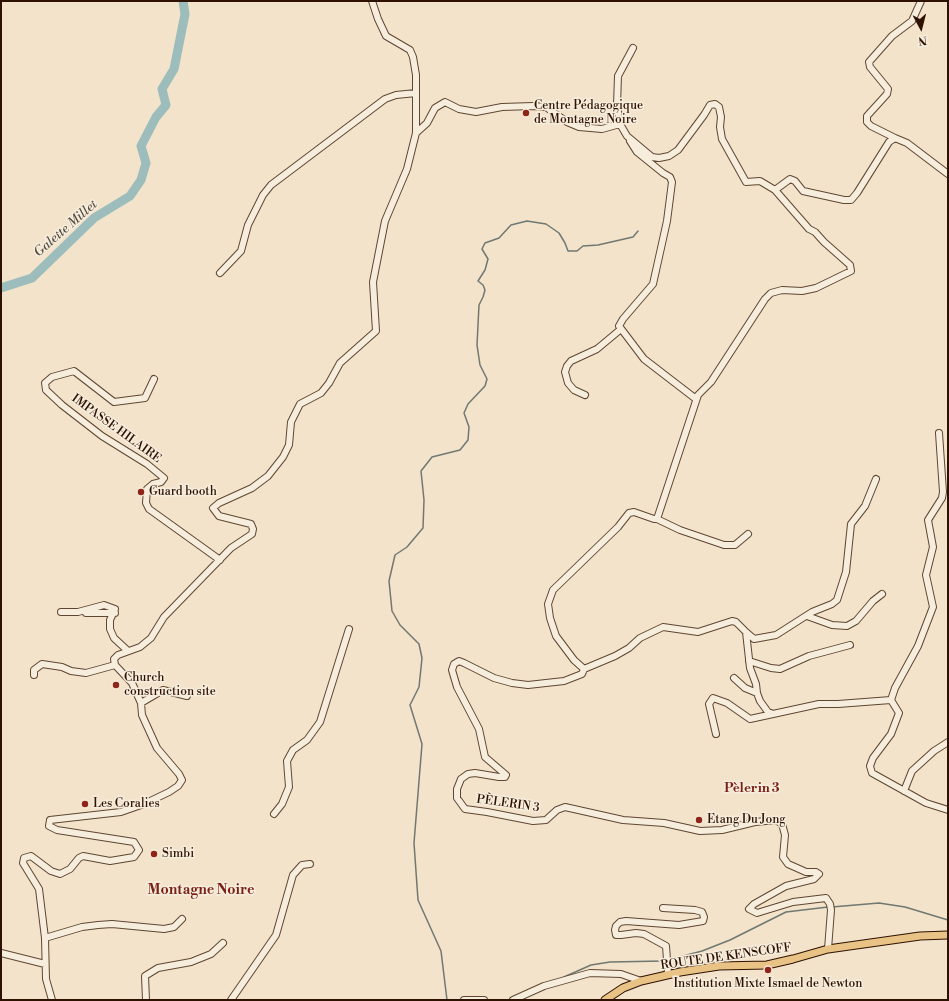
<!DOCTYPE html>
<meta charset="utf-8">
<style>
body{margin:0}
#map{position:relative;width:949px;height:1001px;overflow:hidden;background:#f2e3ca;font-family:"Libre Bodoni",serif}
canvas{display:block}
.frame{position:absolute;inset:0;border:2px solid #2e1100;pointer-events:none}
.north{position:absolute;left:901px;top:8px;width:40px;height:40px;-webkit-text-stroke:3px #f7eddd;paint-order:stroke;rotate:173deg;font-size:11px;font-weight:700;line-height:16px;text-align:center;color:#2e1100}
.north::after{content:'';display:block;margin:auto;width:14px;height:18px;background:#2e1100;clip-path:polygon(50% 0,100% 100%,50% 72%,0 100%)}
</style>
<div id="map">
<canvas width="949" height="1001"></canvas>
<div class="frame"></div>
<div class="north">N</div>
</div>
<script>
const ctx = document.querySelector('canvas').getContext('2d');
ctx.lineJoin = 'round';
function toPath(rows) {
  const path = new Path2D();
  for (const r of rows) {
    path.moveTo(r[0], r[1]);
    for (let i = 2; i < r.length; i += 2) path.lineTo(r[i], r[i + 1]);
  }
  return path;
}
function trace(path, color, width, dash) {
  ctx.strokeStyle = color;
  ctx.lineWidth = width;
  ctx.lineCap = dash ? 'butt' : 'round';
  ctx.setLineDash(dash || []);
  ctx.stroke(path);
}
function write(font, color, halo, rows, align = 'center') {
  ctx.font = font + ' "Libre Bodoni",serif';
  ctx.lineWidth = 3;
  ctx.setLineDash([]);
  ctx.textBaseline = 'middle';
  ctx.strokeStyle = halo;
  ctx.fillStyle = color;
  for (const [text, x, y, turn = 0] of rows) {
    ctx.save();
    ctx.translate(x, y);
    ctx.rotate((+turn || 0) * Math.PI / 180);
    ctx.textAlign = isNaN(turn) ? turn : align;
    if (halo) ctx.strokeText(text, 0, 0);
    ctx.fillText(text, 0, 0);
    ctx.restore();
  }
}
trace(toPath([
 [832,907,879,903,905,907,948,920],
 [668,960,702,951,730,940,786,912,828,907],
 [564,977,591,965,610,962,663,961],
 [447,1000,441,951,418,900,414,843,422,744,410,705,419,687,422,658,419,644,400,625,392,611,389,581,395,555,407,547,423,528,424,500,421,471,432,457,460,450,468,440,469,427,464,413,468,404,485,386,487,379,480,365,477,345,479,305,483,297,485,290,483,285,478,281,485,270,488,259,482,249,485,243,499,238,511,225,527,221,546,224,559,233,565,243,568,251,577,251,583,246,598,245,633,237,638,231]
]), '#717871', 1.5);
trace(toPath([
 [1,288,32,278,94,218,130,196,141,180,146,163,141,146,156,117,166,105,162,89,174,69,185,14,183,1]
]), '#9dbdbd', 9);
const minor = toPath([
 [620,124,617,105,618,76,633,48],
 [416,133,427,123,435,108,445,102,459,109,476,112,502,107,533,106,546,107,567,122,579,127,602,129,620,124,627,136,652,157,659,158,669,156,678,150,704,115,710,105,715,104,719,107,721,117,720,127,722,139,746,182,760,181,775,190,809,229,815,232,824,242,850,265,851,271,816,288,802,291,782,290,771,293,765,299,711,382,698,395,657,519],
 [895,138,871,126,867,122,867,116,887,94,888,89,870,67,869,62,892,36,912,21,921,1],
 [630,141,637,152,663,173,670,177,672,182,667,221,653,284,623,319,619,326,644,359,696,399],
 [775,190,790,179,795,181,803,191,844,200,851,200,857,193,889,142,895,138,907,143,948,174],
 [220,273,241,251,248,225,263,195,271,185,385,99,396,95,416,93],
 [154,379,145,398,114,402,74,371,52,377,45,383,46,390,62,405,102,436,147,464,164,478,161,482,153,484,147,489,146,503,149,509,220,560],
 [585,395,574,390,568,383,565,372,567,366,571,361,597,349,621,329],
 [748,534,735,545,724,545,680,530,657,519,654,519,634,512,629,513,618,527,553,590,548,604,550,618,556,636,574,660,584,669,582,674,564,681,528,685,512,683,494,678,464,663,459,661,454,664,452,670,457,687,479,729,485,757,506,775,505,777,499,777,475,773,468,774,461,779,457,789,457,798,465,809,487,812,533,821,546,820,557,810,565,807,623,820,664,823,700,831,722,830,755,822,776,820,782,824,785,835,783,857,788,864,806,872,816,872,819,874,814,879,786,886,754,904,749,909,757,913,793,902,826,898,830,904,831,910,828,949],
 [61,612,78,612,104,605,115,609,110,620,110,629,114,638,128,651],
 [86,613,115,613],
 [807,616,832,625,847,626,856,621,873,601,882,594],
 [746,632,754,639,776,635,812,612,832,604,837,600,846,572,851,524,865,506,876,479],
 [749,661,771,668,780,669,809,656,850,645],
 [584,669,615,656,629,648,640,638,663,627,698,632,732,621,736,622,746,632,750,668,756,684,757,693,760,701,768,712,773,714,819,704,838,704,891,700,899,713,891,734,873,758,870,766,872,773,926,803,948,810],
 [34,675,34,670,42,664,62,667,71,671,86,673,115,665],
 [734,678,745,688,757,693],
 [891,700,895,688,918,646,933,607,926,575,933,547,928,520,942,498,943,492,939,433],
 [141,703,163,690,187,696],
 [716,734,709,704,713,698,727,703,750,719,773,714],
 [904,791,912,771,934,751,948,742],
 [274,814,282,804,289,787,287,761,293,750,307,740,320,722,349,629],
 [663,908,695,910,702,912,704,917,703,921,679,925,626,921,620,922,616,926,615,930,616,935,621,935,636,933,644,934,666,946,668,974],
 [45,938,82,927,98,925,112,924,164,929,174,927,182,919],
 [1,953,45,964],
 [52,1000,46,979,45,938,39,889,23,863,24,858,31,856,51,871,60,874,70,869,79,858,83,856,110,861,134,857,139,850,134,842,57,830,49,826,50,820,121,812,144,804,169,792,178,786,182,780,179,774,157,748,142,715,141,703,132,683,115,665,114,659,118,655,140,647,151,638,164,617,231,548,252,534,253,529,251,524,219,516,213,508,219,503,252,488,268,476,283,457,289,445,291,422,300,404,321,393,329,383,340,363,376,331,373,282,385,221,407,169,416,133,416,75,413,57,410,50,386,36,378,19,372,1],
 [146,1000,145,976,158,968,191,962,211,954,223,943],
 [231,1000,276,935,293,875,302,865,310,864],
 [464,1000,484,1000],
 [513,1000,544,986,590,973,621,974,641,981]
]);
const major = toPath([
 [605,1000,623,988,641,981,680,972,719,966,767,965,793,959,828,949,920,936,948,935]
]);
trace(minor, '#5f4632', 8);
trace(major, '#2e1100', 9);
trace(minor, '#f7eddd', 6);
trace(major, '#e9c285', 7);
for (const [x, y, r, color] of [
 [526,113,4,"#8f2418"],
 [141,492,4,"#8f2418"],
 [116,685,4,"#8f2418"],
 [85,804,4,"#8f2418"],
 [699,820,4,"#8f2418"],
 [154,854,4,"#8f2418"],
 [768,970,4,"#8f2418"]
]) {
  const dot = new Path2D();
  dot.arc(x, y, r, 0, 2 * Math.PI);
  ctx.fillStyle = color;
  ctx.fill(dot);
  trace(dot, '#f7eddd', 1.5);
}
write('12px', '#2e1100', '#f7eddd', [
 ["Centre Pédagogique",534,106],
 ["de Montagne Noire",534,120],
 ["Guard booth",149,492],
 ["Church",124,678],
 ["construction site",124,692],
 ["Les Coralies",93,804],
 ["Etang Du Jong",707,820],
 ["Simbi",162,854],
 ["Institution Mixte Ismael de Newton",768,984,"center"]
], 'left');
write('12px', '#2e1100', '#f7eddd', [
 ["IMPASSE HILAIRE",116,429,36],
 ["PÈLERIN 3",508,804,8],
 ["ROUTE DE KENSCOFF",726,957,-8]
]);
write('italic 13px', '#554d42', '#f7eddd', [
 ["Galette Millet",66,229,-41]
]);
write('bold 13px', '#7a1f14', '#f7eddd', [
 ["Pèlerin 3",752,789]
]);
write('bold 14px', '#7a1f14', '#f7eddd', [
 ["Montagne Noire",201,891]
]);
</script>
